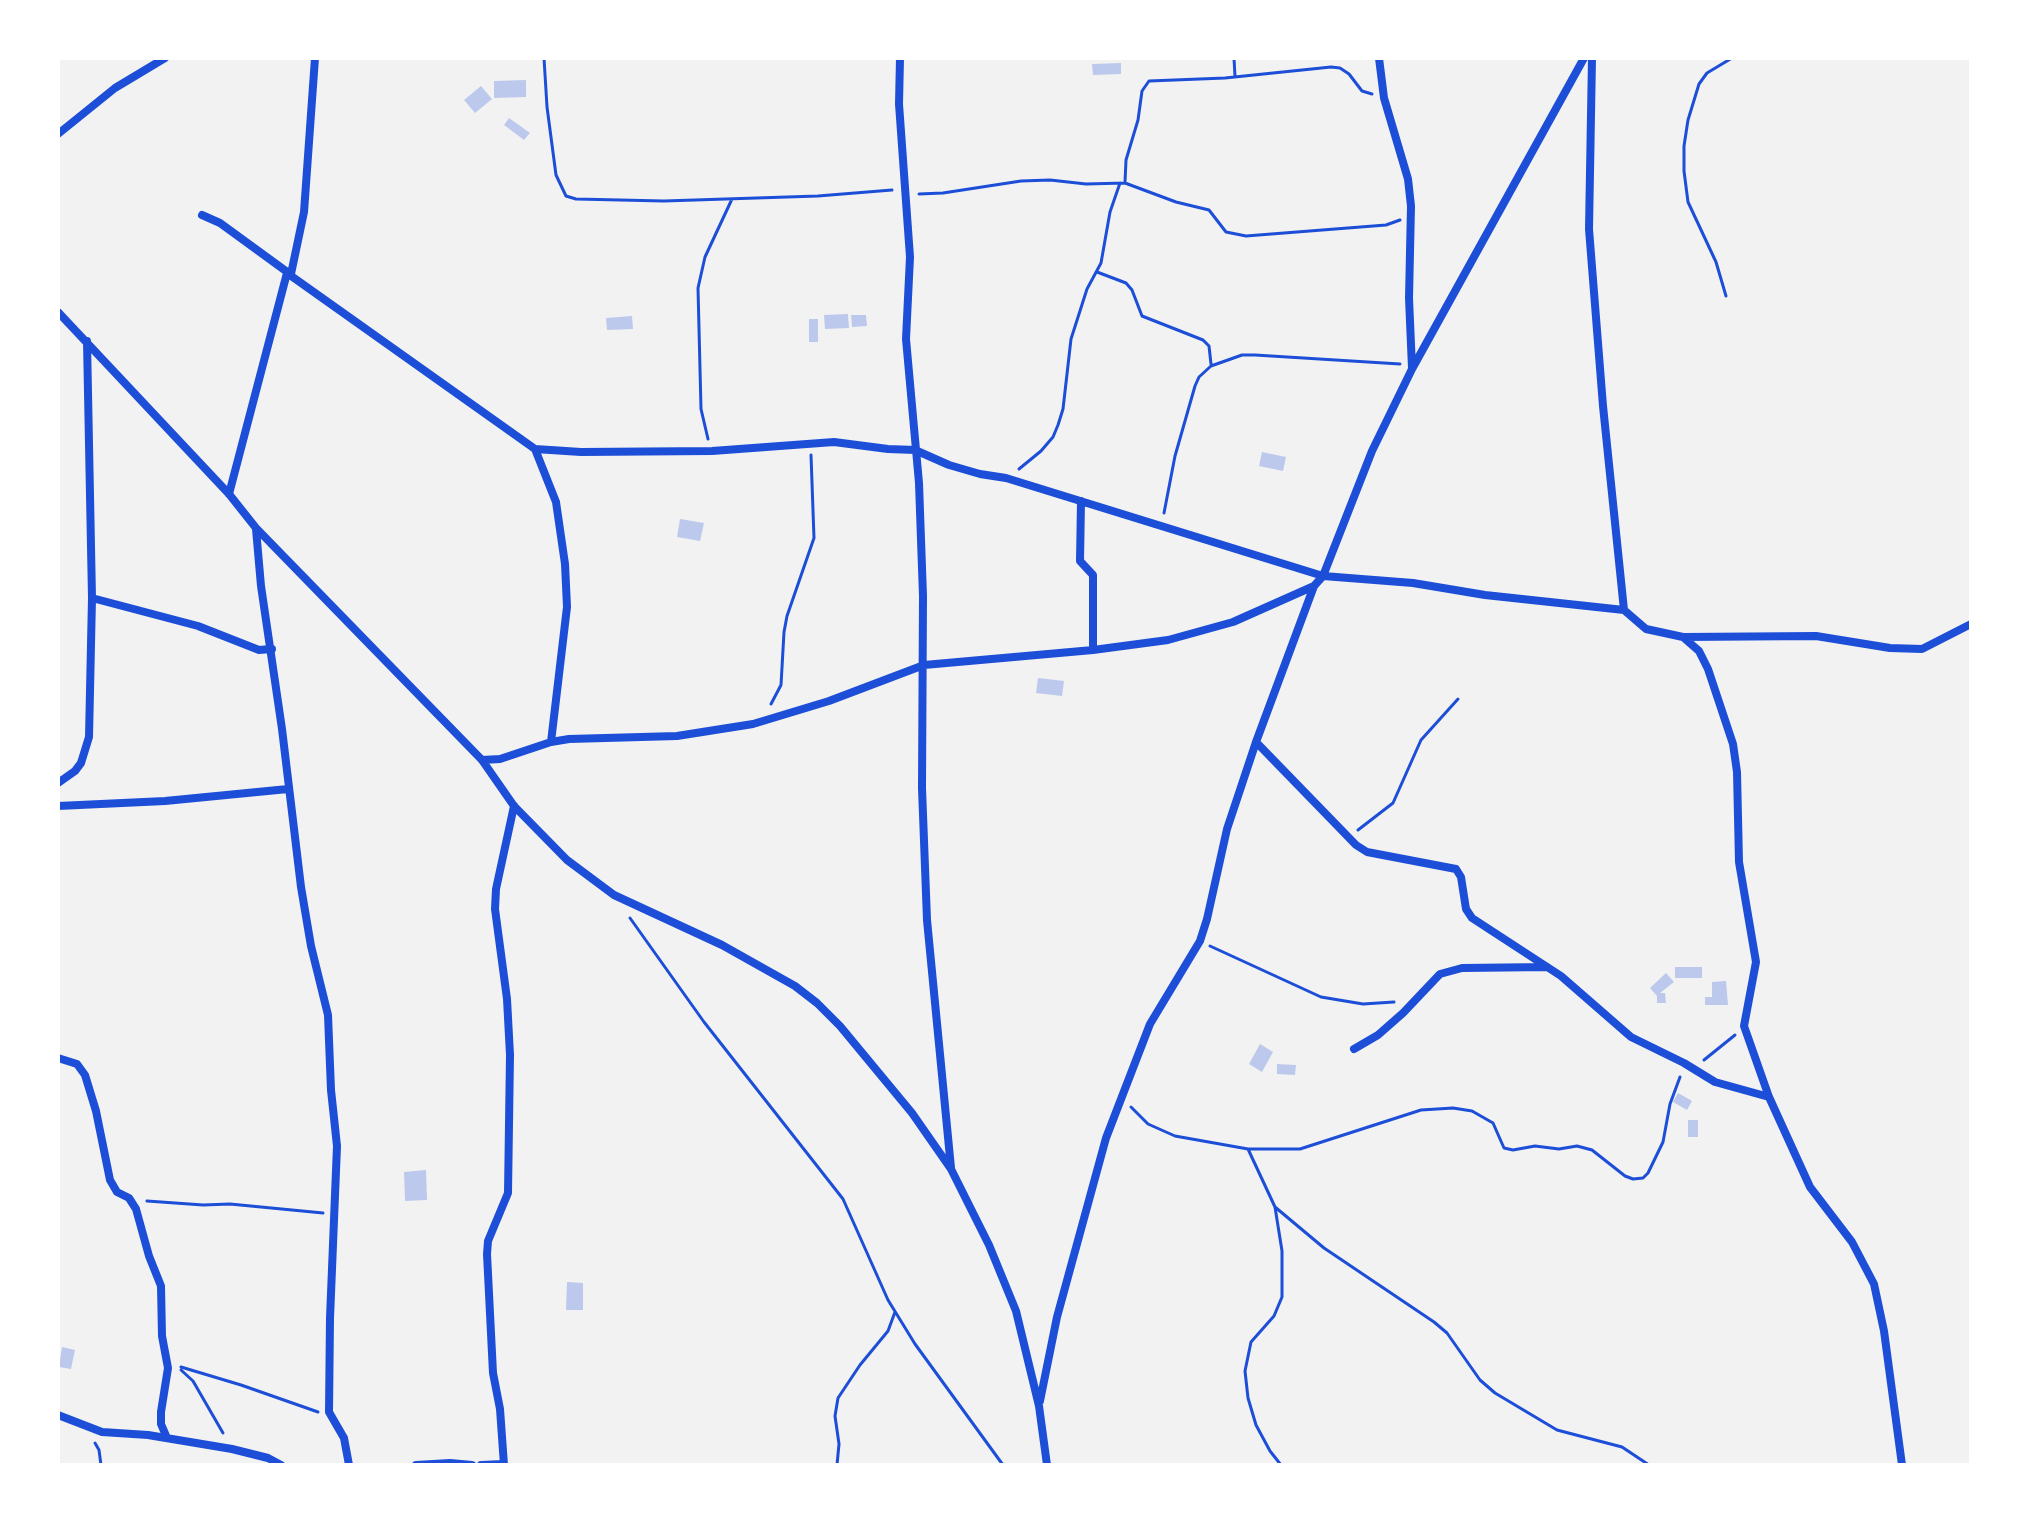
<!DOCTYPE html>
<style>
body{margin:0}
#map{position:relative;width:2029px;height:1523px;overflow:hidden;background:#f2f2f2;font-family:"PT Sans Narrow",sans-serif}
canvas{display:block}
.frame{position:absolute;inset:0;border:60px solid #fff;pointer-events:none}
</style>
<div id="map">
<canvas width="2029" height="1523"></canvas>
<div class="frame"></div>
</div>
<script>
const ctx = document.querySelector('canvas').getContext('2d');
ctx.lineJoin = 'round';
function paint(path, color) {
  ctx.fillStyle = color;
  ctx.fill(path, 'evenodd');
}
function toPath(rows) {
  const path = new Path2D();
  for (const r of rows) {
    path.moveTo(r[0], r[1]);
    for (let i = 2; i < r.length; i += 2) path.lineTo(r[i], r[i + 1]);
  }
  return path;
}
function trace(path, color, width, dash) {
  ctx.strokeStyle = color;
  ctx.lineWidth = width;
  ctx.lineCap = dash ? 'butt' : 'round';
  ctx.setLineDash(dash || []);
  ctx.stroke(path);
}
paint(toPath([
 [1121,63,1121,74,1093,75,1092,64],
 [526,80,526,97,494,98,494,81],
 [481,86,492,99,475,113,464,100],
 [509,118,530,133,524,140,504,125],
 [848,314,849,328,825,329,824,315],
 [851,315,866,315,867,326,852,327],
 [632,316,633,329,607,330,606,318],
 [809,319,818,319,818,342,809,342],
 [1262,452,1286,457,1283,471,1259,466],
 [680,519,704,523,700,541,677,537],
 [1038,678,1064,681,1062,696,1036,693],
 [1675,967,1702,967,1702,978,1675,978],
 [1666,973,1674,982,1660,993,1665,993,1666,1003,1657,1003,1657,996,1650,988],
 [1726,981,1728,1005,1705,1005,1705,997,1712,997,1712,982],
 [1260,1044,1273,1052,1262,1072,1249,1064],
 [1277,1064,1296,1065,1295,1075,1277,1074],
 [1678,1093,1692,1101,1687,1110,1673,1102],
 [1688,1120,1698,1120,1698,1137,1688,1137],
 [426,1170,427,1200,405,1201,404,1172],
 [567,1282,583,1283,583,1310,566,1310],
 [62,1347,75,1350,71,1369,59,1367]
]), '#bdc9ec');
trace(toPath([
 [544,58,547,107,556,175,566,196,576,199,664,201,818,196,892,190],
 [1234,58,1235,77],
 [1125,182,1126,160,1138,120,1142,91,1149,81,1225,78,1331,67,1340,68,1349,74,1362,91,1372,94],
 [919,194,943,193,1021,181,1050,180,1086,184,1125,183,1176,202,1209,210,1226,232,1246,236,1386,225,1400,220],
 [1097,272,1126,283,1132,290,1142,316,1203,340,1209,346,1211,364],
 [1726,296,1716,262,1688,202,1684,171,1684,146,1688,120,1699,84,1707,73,1732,58],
 [708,439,701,409,698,288,705,257,732,199],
 [1019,469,1041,451,1053,437,1058,425,1063,409,1071,339,1087,289,1101,263,1110,212,1120,183],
 [1164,513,1175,456,1195,386,1199,377,1211,366,1242,355,1255,355,1400,364],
 [771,704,781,685,784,632,787,616,814,538,811,455],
 [1358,830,1393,803,1421,740,1458,699],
 [630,918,704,1022,843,1199,888,1300,915,1344,1003,1465],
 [1210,946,1321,997,1363,1004,1394,1002],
 [1704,1060,1735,1035],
 [1131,1107,1148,1124,1175,1136,1248,1149,1300,1149,1421,1110,1453,1108,1472,1111,1493,1123,1504,1148,1513,1150,1535,1146,1559,1149,1577,1146,1592,1150,1625,1176,1633,1179,1643,1178,1648,1173,1663,1142,1670,1104,1680,1077],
 [1248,1149,1275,1207,1282,1251,1282,1297,1274,1316,1251,1342,1245,1371,1248,1398,1256,1425,1270,1451,1281,1465],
 [147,1201,203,1205,230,1204,323,1213],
 [1275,1207,1324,1248,1434,1322,1447,1333,1480,1380,1495,1393,1557,1430,1622,1447,1649,1465],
 [181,1367,241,1385,318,1412],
 [181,1370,193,1381,223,1433],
 [95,1443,99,1450,101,1465],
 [837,1465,839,1444,835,1416,838,1398,860,1365,888,1331,895,1312]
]), '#1d4ed8', 3);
trace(toPath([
 [900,58,899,104,910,257,906,339,919,483,923,596,922,788,927,920,951,1168],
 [1379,58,1384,98,1408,179,1411,206,1409,298,1412,368],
 [1592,58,1589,229,1603,406,1624,610],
 [58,134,115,88,165,58],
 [202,215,220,223,290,274],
 [287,273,535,449,556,502,565,564,567,607,551,742],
 [58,312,229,494,256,528,482,760,514,806,567,860,614,895,722,945,795,986,817,1003,840,1026,912,1113,951,1169,989,1245,1016,1311,1039,1406,1047,1465],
 [535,449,581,452,712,451,834,442,888,449,915,450,949,465,980,474,1006,478,1323,576,1413,583,1485,595,1624,610,1646,629,1683,637,1699,651,1708,669,1733,744,1737,772,1739,862,1756,962,1744,1026,1769,1097,1810,1187,1852,1242,1874,1284,1884,1331,1902,1465],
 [229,494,287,273,291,274,304,212,315,58],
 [1081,501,1080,561,1093,575,1093,650],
 [256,529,261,586,282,729,301,887,311,946,328,1015,331,1090,337,1146,330,1318,329,1412,344,1438,349,1465],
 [92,598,198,626,259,650,272,649],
 [1683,637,1816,636,1890,648,1922,649,1971,624],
 [1256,742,1356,845,1367,852,1456,869,1461,877,1466,909,1472,918,1561,976,1631,1037,1684,1063,1715,1082,1769,1097],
 [482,760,500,759,551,742,569,739,677,736,753,724,829,701,924,665,1093,650,1168,640,1233,622,1314,586],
 [58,783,75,771,81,763,89,737,92,598,87,341],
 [58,806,165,801,288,789],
 [1354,1049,1378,1035,1403,1013,1440,974,1462,968,1547,967],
 [58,1058,77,1064,85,1075,96,1111,110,1180,117,1192,129,1198,136,1209,149,1256,161,1286,162,1336,168,1368,161,1412,161,1424,167,1438],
 [1040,1401,1057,1317,1106,1138,1150,1024,1200,941,1207,919,1227,829,1256,742,1314,586,1323,576,1372,451,1412,369,1584,58],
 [58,1415,102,1432,148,1435,232,1449,268,1458,281,1465],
 [416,1465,450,1463,472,1465],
 [481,1465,503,1464],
 [504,1465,500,1409,493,1373,487,1254,488,1241,508,1193,510,1055,507,999,495,909,496,889,514,806]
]), '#1d4ed8', 8);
</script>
